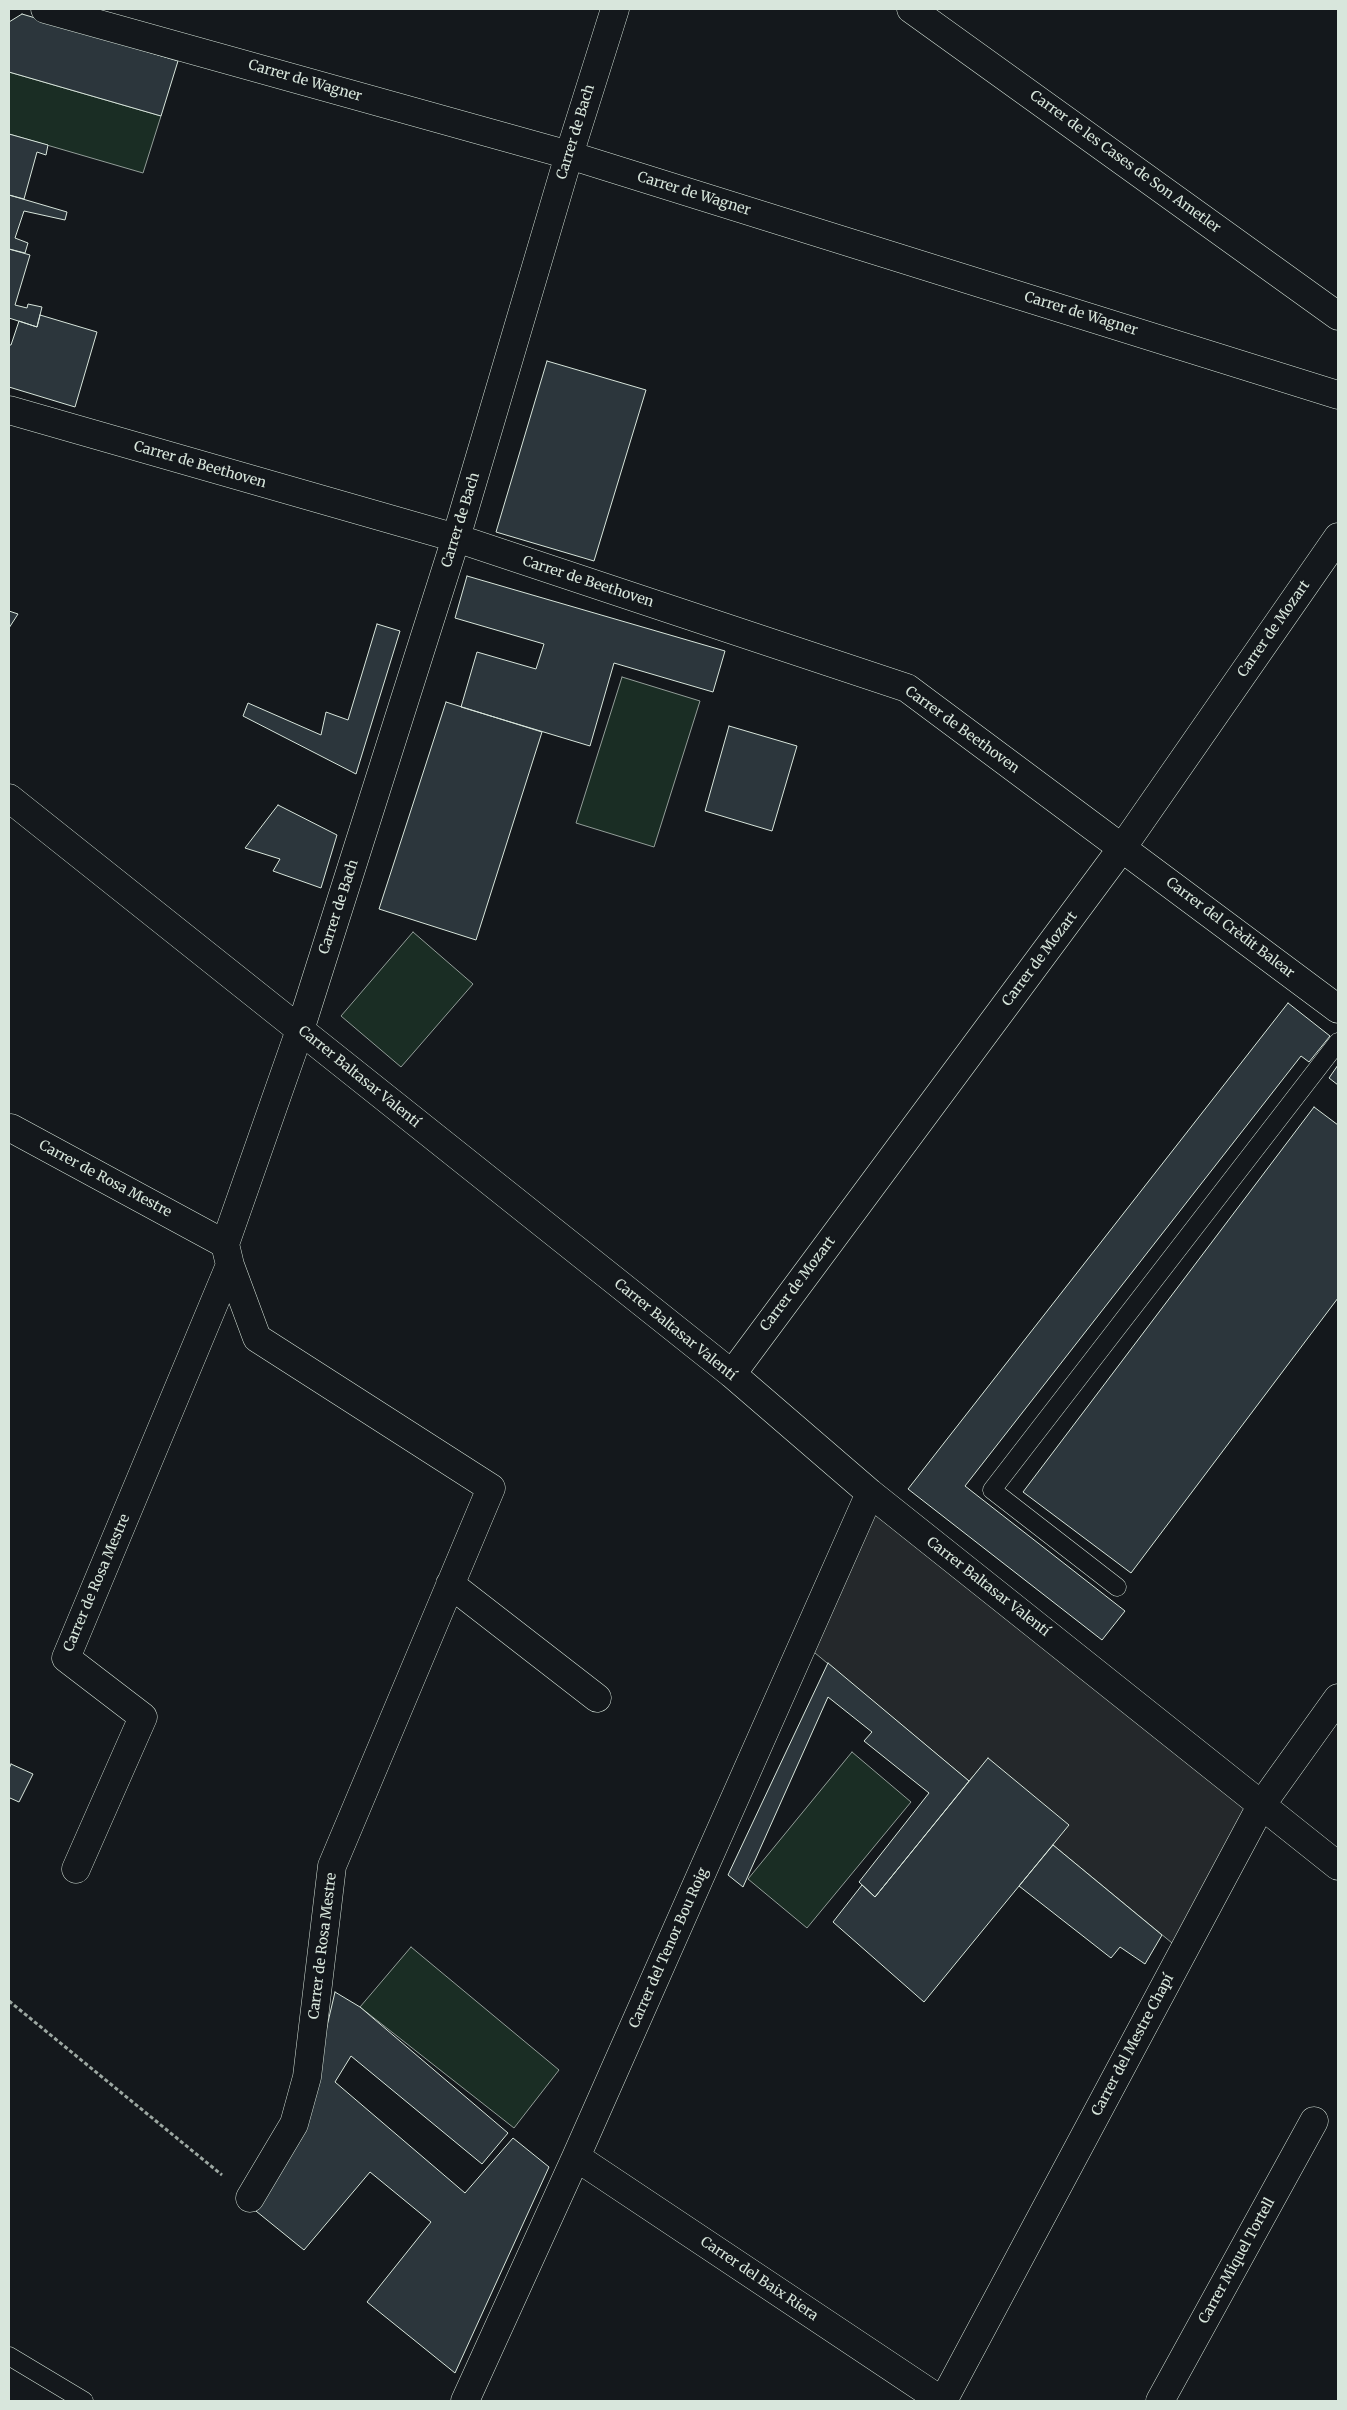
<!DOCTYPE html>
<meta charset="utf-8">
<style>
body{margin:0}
#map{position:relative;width:1347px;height:2410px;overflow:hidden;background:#14181c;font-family:Merriweather,serif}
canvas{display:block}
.frame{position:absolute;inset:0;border:10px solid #d8e6dc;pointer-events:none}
</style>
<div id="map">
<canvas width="1347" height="2410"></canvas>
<div class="frame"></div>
</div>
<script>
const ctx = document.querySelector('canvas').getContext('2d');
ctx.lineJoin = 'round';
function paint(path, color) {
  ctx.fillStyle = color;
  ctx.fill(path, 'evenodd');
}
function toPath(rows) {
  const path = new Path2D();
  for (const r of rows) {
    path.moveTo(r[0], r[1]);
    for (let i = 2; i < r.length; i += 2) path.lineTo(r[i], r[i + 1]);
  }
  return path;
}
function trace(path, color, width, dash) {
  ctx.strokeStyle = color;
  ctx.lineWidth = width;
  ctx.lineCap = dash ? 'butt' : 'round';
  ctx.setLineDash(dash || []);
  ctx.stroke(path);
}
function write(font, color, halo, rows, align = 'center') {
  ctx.font = font + ' Merriweather,serif';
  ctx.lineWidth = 4;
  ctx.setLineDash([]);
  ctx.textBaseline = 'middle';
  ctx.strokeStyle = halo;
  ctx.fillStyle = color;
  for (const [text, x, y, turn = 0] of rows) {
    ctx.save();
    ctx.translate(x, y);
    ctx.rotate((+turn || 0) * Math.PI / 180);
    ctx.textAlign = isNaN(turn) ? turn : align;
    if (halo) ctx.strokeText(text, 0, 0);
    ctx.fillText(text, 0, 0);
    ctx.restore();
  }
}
const green = toPath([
 [9,72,161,116,143,173,9,134,9,72],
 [622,677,700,701,654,847,576,823,622,677],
 [413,932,473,984,401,1067,341,1016,413,932],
 [852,1752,911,1802,807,1928,748,1879,852,1752],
 [411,1947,559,2070,514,2128,360,2007,411,1947]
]);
paint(green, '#1a2d24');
trace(green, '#939e99', 1);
const parking = toPath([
 [870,1493,1262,1804,1183,1952,1053,1845,988,1759,969,1781,803,1643,870,1493]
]);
paint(parking, '#24282b');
trace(parking, '#939e99', 1);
const building = toPath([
 [22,14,178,61,161,116,9,72,9,22,22,14],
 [9,134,48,145,46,155,37,152,24,199,9,195,9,134],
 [9,195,67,212,65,220,24,211,15,238,28,243,25,253,9,249,9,195],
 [9,249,30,255,15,305,27,308,28,304,42,307,37,327,9,318,9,249],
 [40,315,97,332,75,407,9,387,9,345,11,345,19,321,37,327,40,315],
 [547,361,646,390,594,561,496,532,547,361],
 [467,576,725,651,713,692,614,663,590,746,461,707,477,652,536,669,544,644,455,618,467,576],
 [9,611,18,614,9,628,9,611],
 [377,624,400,631,356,774,243,716,248,703,321,735,326,712,348,720,377,624],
 [446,702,542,732,476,940,379,909,446,702],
 [729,726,797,746,772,831,705,811,729,726],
 [278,805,337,835,321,888,273,871,280,859,245,848,278,805],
 [1288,1003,1330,1036,1309,1062,1301,1056,965,1486,1125,1611,1102,1640,908,1489,1288,1003],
 [1338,1065,1338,1085,1329,1078,1338,1065],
 [1314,1107,1338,1125,1338,1298,1131,1573,1023,1492,1314,1107],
 [828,1663,969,1781,875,1897,859,1882,929,1793,864,1741,872,1732,828,1697,743,1887,728,1875,828,1663],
 [988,1758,1069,1825,924,2002,833,1922,862,1885,875,1897,988,1758],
 [11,1764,33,1774,19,1802,10,1798,9,1799,9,1769,11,1764],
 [1053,1845,1162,1935,1145,1964,1120,1947,1111,1958,1019,1886,1053,1845],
 [335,1992,360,2007,508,2133,482,2164,351,2056,335,2082,465,2193,513,2138,549,2167,455,2373,367,2302,431,2222,370,2172,304,2250,251,2207,306,2116,335,1992]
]);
paint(building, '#2c363c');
trace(building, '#d8e6dc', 1);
const lane = toPath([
 [1117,1587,992,1490,1338,1042],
 [9,2356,84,2401]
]);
const street = toPath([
 [45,9,569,155,1338,395],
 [911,9,1338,316],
 [9,410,456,538,907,688,1338,1009],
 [9,798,732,1374,870,1493,1338,1866],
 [11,1128,225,1244],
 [732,1374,1122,848,1338,537],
 [450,1584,597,1698],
 [76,1869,143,1717,66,1658,230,1265],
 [576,2157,942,2401],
 [250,2198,294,2124,307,2077,332,1866,491,1488,257,1338,230,1265,225,1244,300,1030,456,538,569,155,615,9],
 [465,2401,576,2157,870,1493],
 [943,2401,1262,1804,1338,1698],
 [1160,2401,1314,2121]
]);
trace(lane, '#d8e6dc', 19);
trace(street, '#d8e6dc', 29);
trace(toPath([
 [9,2001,222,2175]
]), '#9da8a2', 3, [4, 2.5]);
trace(lane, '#14181c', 18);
trace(street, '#14181c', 28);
write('14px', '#d8e6dc', '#14181c', [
 ["Carrer de Wagner",305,81,16],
 ["Carrer de Bach",576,132,-73],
 ["Carrer de les Cases de Son Ametler",1125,162,36],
 ["Carrer de Wagner",694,194,17],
 ["Carrer de Wagner",1081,314,17],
 ["Carrer de Beethoven",200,465,16],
 ["Carrer de Bach",461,520,-73],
 ["Carrer de Beethoven",588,582,18],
 ["Carrer de Mozart",1274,629,-55],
 ["Carrer de Beethoven",962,730,36],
 ["Carrer de Bach",339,907,-72],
 ["Carrer del Crèdit Balear",1230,928,37],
 ["Carrer de Mozart",1040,959,-53],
 ["Carrer Baltasar Valentí",359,1077,39],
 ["Carrer de Rosa Mestre",105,1179,28],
 ["Carrer de Mozart",798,1284,-53],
 ["Carrer Baltasar Valentí",675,1330,39],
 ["Carrer de Rosa Mestre",97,1583,-67],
 ["Carrer Baltasar Valentí",988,1587,38],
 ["Carrer de Rosa Mestre",323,1946,-83],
 ["Carrer del Tenor Bou Roig",669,1948,-66],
 ["Carrer del Mestre Chapí",1133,2045,-62],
 ["Carrer Miquel Tortell",1237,2261,-61],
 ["Carrer del Baix Riera",759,2279,34]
]);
</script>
